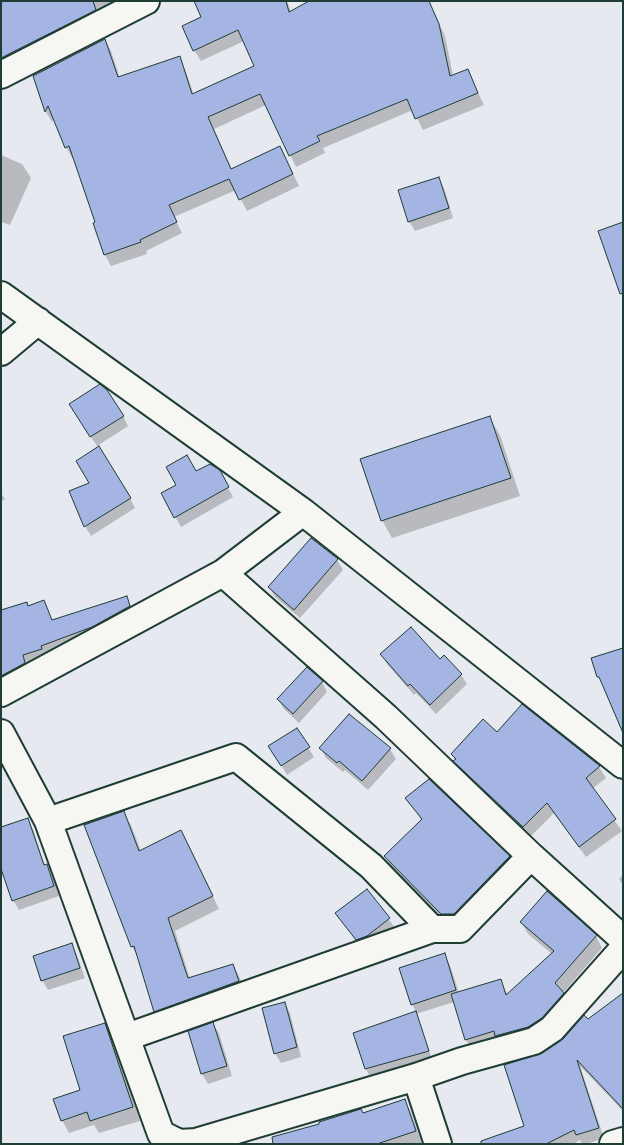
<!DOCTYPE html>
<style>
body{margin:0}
#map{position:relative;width:624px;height:1145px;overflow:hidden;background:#e6e9ef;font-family:"Comic Neue",sans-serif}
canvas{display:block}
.frame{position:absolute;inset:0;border:2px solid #1f3d34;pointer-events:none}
</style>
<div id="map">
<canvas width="624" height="1145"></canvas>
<div class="frame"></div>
</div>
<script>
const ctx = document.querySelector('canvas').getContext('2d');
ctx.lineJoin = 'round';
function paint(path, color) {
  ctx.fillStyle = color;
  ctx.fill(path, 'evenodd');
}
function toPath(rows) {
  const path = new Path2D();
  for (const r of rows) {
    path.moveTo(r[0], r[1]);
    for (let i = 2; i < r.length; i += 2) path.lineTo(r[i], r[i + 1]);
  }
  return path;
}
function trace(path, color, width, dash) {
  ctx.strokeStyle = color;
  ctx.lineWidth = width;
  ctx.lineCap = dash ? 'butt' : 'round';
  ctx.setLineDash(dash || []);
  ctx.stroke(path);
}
paint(toPath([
 [1,1,141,1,1,72],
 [195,1,287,1,291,12,429,1,445,36,453,76,467,70,484,105,423,130,413,110,323,148,325,153,296,167,266,105,214,129,232,170,280,147,299,186,247,211,236,190,174,217,182,233,146,251,147,254,111,266,105,255,97,223,75,158,72,158,66,147,54,117,52,122,46,112,34,76,105,40,111,51,120,78,179,58,185,69,194,95,256,66,244,41,201,61,194,50,203,17],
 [1,155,22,164,31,178,10,225,1,222],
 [438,178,444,188,453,218,415,231,409,221],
 [76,414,123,416,128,426,97,446],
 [489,417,500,435,520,496,392,538,382,520],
 [219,471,233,497,181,527,163,494,196,473],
 [91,484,130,498,135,508,91,536,85,526],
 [1,493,5,499,1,501],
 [311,539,337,560,343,570,300,618,275,597,269,587],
 [126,598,134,615,46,657,26,664,29,671,1,688,1,612,28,607,44,602,53,621],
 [382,655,440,661,461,675,467,684,436,714,416,693,414,695,387,664],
 [322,682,327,692,299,723,284,709,278,699],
 [297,730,314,757,287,775,276,756],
 [497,734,586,757,599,767,606,778,592,789,622,831,586,857,554,813,530,837,461,772,452,754],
 [321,749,390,749,396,759,368,790,345,770,343,772,326,758],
 [407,798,509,857,516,869,449,926,392,868,385,856,422,821],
 [123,813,131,825,141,851,188,845,219,909,175,931,190,979,233,965,240,978,245,994,162,1024,155,1011,139,959,132,947],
 [28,820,33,829,45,866,52,875,59,896,19,910,13,900],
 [623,875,623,885,619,879],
 [367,890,395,928,372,946,363,949,337,914],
 [521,922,596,936,602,948,563,993,570,1005,549,1029,473,1051,466,1040,454,1002,416,1014,432,1059,370,1077,366,1069,354,1033,416,1012,412,1004,444,955,450,965,459,993,500,980,508,995,552,954,528,934],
 [72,945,77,955,85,978,48,990,42,980],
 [623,995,623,1111,580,1066,604,1138,587,1144,582,1144,580,1140,573,1144,499,1144,525,1126,543,1055],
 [285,1004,290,1013,301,1057,281,1063,275,1053],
 [213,1024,219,1033,232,1076,208,1084,202,1074,189,1032],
 [104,1025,112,1038,140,1121,99,1133,94,1125,69,1133,62,1120,82,1091],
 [404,1101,411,1112,422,1144,304,1144,363,1114]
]), '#0003');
const building = toPath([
 [1,1,93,1,96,10,1,58,1,1],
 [194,1,286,1,289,12,309,1,429,1,439,24,450,76,468,69,478,93,415,119,407,99,317,136,320,141,289,156,260,94,208,117,231,169,280,146,293,174,239,200,229,179,169,205,177,222,140,240,141,242,104,255,93,223,95,222,69,146,65,148,48,106,45,112,33,76,105,39,118,77,180,56,192,94,254,66,238,30,193,51,182,26,201,17,194,1],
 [439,177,449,208,408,222,398,190,439,177],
 [623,222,623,293,620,294,598,231,623,222],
 [100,384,107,390,124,416,90,437,69,404,100,384],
 [490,416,511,478,381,521,360,459,490,416],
 [99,446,131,498,84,527,69,491,89,483,76,461,99,446],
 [187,455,196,471,210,464,220,470,229,487,174,518,161,493,176,485,166,467,187,455],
 [311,538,338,559,294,610,268,587,311,538],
 [127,596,130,606,92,627,41,646,42,649,23,655,25,663,1,676,1,610,27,602,28,606,44,600,52,620,127,596],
 [411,627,440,659,444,655,462,674,430,705,410,684,408,686,380,654,411,627],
 [623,648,623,733,599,677,597,677,591,658,623,648],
 [307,667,323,681,293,714,277,699,307,667],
 [522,704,600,766,586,778,616,819,579,847,547,803,523,827,453,761,456,759,451,754,483,719,497,732,522,704],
 [349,714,391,748,362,781,339,761,337,763,319,748,349,714],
 [297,728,310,747,281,766,268,746,297,728],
 [429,779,510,856,454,914,441,914,384,856,422,819,405,798,429,779],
 [124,811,139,851,181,830,213,896,168,918,188,978,233,964,239,981,154,1012,134,946,131,947,84,825,124,811],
 [28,818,44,865,47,864,54,886,12,901,1,869,1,827,28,818],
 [367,889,390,918,367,936,356,940,335,913,367,889],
 [547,891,597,935,555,983,564,993,542,1018,528,1027,495,1036,494,1031,465,1040,451,994,501,979,506,995,554,951,520,922,547,891],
 [72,943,80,968,41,981,33,956,72,943],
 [445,953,456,990,411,1005,399,968,445,953],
 [623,993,623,1109,577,1060,599,1128,576,1135,574,1130,546,1144,481,1144,481,1141,524,1126,504,1065,542,1053,563,1039,584,1015,588,1019,623,993],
 [285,1002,297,1047,274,1054,262,1008,285,1002],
 [416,1011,429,1051,365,1069,353,1033,416,1011],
 [213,1022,227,1066,201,1074,188,1031,213,1022],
 [105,1023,133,1107,90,1121,87,1112,61,1121,53,1099,80,1090,63,1036,105,1023],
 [405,1099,416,1131,377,1144,273,1144,272,1137,319,1124,319,1122,361,1109,363,1113,405,1099]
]);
paint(building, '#a4b4e3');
trace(building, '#1f3d34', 1);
const street = toPath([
 [1,75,146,1],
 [1,295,303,512],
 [1,352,38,321],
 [223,573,386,717,531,856,623,939],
 [1,693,223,573,303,512,623,765],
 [1,733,48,821,161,1134,179,1143,196,1142,416,1077,462,1061,534,1041,552,1029,623,949],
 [48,821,236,757,371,866,432,929],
 [127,1037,432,929,460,929,531,856],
 [416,1077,438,1144],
 [613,1144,623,1141]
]);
trace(street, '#1f3d34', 30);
trace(street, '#f6f6f2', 26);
</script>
